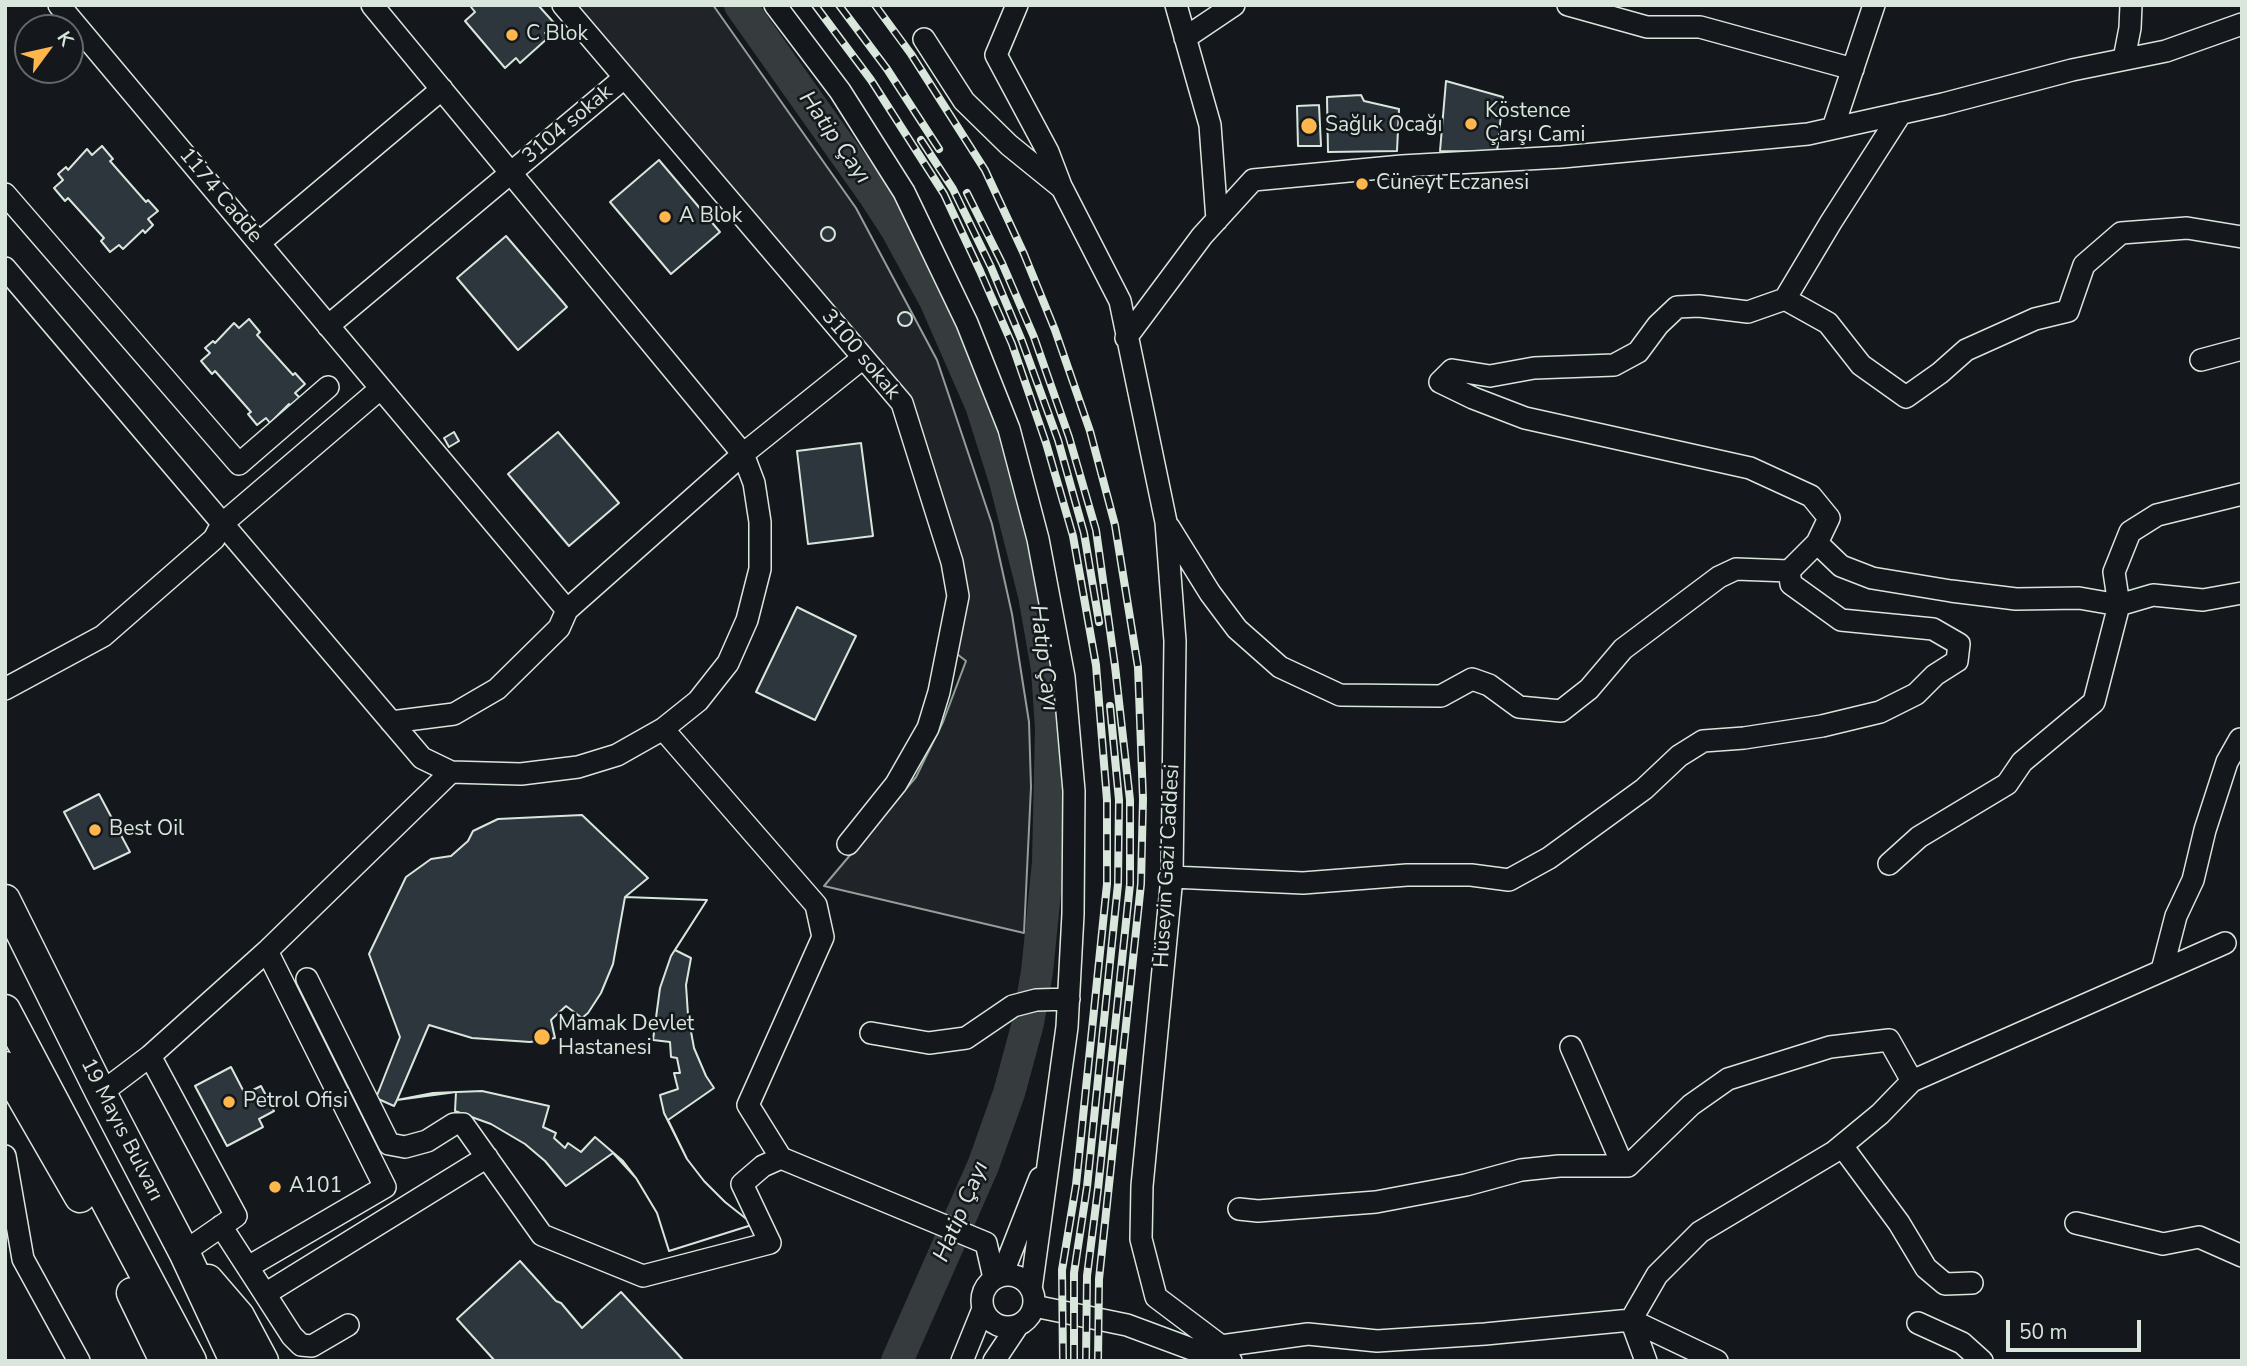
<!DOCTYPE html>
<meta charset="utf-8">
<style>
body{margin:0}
#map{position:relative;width:2247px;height:1366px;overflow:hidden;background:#14181c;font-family:"Nunito Sans",sans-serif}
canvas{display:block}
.frame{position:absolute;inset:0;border:7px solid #d8e6dc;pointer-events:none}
.north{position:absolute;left:14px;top:14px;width:70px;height:70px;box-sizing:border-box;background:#14181c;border:2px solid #626a69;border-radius:50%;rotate:57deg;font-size:19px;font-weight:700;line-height:28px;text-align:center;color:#d8e6dc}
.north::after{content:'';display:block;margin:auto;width:24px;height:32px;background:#ffb74d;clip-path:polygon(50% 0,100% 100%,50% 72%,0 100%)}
.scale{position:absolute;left:2006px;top:1320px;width:135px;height:32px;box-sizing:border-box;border:4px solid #d8e6dc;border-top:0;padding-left:9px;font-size:21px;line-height:24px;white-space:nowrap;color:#d8e6dc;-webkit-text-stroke:5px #14181c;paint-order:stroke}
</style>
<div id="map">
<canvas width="2247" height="1366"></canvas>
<div class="frame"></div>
<div class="north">K</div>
<div class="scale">50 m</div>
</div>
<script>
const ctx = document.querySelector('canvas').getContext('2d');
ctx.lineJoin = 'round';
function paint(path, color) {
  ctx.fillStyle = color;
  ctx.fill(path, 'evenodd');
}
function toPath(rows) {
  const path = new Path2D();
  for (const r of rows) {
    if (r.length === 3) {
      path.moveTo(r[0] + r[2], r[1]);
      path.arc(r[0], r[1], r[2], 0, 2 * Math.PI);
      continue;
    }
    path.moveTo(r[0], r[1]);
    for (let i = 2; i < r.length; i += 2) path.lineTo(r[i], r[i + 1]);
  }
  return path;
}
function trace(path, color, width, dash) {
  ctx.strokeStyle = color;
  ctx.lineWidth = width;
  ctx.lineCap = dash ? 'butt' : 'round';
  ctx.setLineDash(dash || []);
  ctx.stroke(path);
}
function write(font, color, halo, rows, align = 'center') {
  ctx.font = font + ' "Nunito Sans",sans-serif';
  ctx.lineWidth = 5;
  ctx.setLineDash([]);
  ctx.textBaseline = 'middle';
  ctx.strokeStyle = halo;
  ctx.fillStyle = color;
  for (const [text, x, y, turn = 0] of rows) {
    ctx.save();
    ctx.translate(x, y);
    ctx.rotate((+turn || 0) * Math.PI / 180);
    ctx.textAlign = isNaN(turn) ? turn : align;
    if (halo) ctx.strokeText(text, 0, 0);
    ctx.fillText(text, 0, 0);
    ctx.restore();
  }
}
const green = toPath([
 [574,5,713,5,856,208,937,360,992,524,1012,614,1029,722,1031,787,1024,933,824,886,916,777,943,722,966,661,957,654,967,594,919,431,574,5]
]);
paint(green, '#202428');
trace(green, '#939e99', 2);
trace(toPath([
 [740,5,875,196,897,230,935,300,981,405,1005,481,1034,595,1047,669,1051,729,1048,862,1037,972,1028,1023,1009,1093,983,1166,897,1361]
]), '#363b3e', 32);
const building = toPath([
 [473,5,538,5,555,24,545,33,549,37,520,63,516,58,505,68,465,21,475,12,471,7,473,5],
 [1446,81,1503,97,1497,152,1440,151,1446,81],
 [1361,95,1364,101,1399,109,1397,151,1328,152,1327,97,1361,95],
 [1319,105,1321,146,1298,146,1297,106,1319,105],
 [102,146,113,159,110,161,146,202,148,200,158,211,148,219,153,225,145,233,143,230,123,249,119,245,110,252,101,241,104,238,68,198,65,201,54,188,63,180,58,174,66,167,68,170,87,149,92,155,102,146],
 [659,160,720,232,671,274,610,202,659,160],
 [828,234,7],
 [506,236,567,307,518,350,457,278,506,236],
 [905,319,7],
 [249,319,260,332,257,335,293,375,295,373,305,384,295,393,300,398,292,406,289,404,270,423,266,418,257,425,248,414,251,412,215,371,212,374,201,361,210,353,205,348,213,341,215,343,234,323,239,328,249,319],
 [454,432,459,441,449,447,444,438,454,432],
 [558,432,619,503,569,546,508,474,558,432],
 [861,443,873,536,808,544,797,451,861,443],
 [797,607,856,636,815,720,756,692,797,607],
 [99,794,130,852,94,869,64,812,99,794],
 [582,815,648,878,625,897,707,900,671,956,660,988,653,1040,670,1042,671,1057,677,1058,680,1073,674,1073,678,1089,660,1095,664,1113,687,1159,704,1181,725,1202,749,1221,755,1224,669,1251,657,1213,636,1178,613,1153,566,1186,545,1161,525,1144,491,1124,455,1111,456,1092,397,1100,394,1106,376,1098,400,1037,369,954,406,877,431,859,451,856,468,841,473,831,498,819,582,815],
 [625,897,707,900,675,950,691,958,686,985,688,1015,694,1048,706,1076,714,1088,668,1120,687,1159,704,1181,725,1202,749,1221,755,1224,669,1251,657,1213,636,1178,623,1161,595,1137,581,1152,568,1143,565,1148,554,1138,556,1133,543,1127,549,1106,482,1091,433,1093,397,1100,429,1025,472,1038,530,1042,555,1038,551,1020,566,1006,582,1018,588,1013,601,993,613,964,625,897],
 [231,1067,245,1094,261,1086,274,1111,259,1119,263,1127,227,1146,195,1086,231,1067],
 [520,1261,556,1301,561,1303,582,1328,621,1292,684,1361,495,1361,457,1319,520,1261]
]);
paint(building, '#2c363c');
trace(building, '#d8e6dc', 2);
const minor = toPath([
 [59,5,567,610],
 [372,5,743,454,754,483,760,522,760,569,747,620,728,663,698,701,663,729],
 [563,5,902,403,952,562,958,596,939,692,928,728,896,784,848,844],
 [775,5,840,91,904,192,967,323,1009,429,1038,539,1064,677,1074,791,1073,914,1067,1027,1031,1289],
 [1017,5,996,55,1048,152,1061,186],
 [1176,5,1210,125,1217,220],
 [1568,5,1647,27,1700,27,1853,69],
 [1185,38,1234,5],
 [924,39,964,101,1009,145,1062,188,1120,301,1166,522,1175,641,1172,877,1142,1186,1141,1239,1156,1297,1221,1346,1231,1361],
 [2124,59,2130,28,2131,5],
 [1833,128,1874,5],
 [5,194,239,464,328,387],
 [259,243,442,89],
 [5,268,422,758,451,772,521,774,578,767,617,755,663,729,816,905,823,937,748,1105,781,1158,986,1243,994,1278],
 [1785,299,1828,323,1861,365,1906,397,1940,373,1966,350,2035,319,2068,311,2084,265,2121,233,2187,228,2242,237],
 [328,326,624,78],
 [1126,338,1202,236,1253,180,1402,166,1562,157,1808,134,1943,104,2072,70,2166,51,2242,24],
 [2201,360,2242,349],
 [1169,527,1210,593,1237,629,1280,667,1340,695,1441,696,1472,679,1489,685,1519,707,1561,711,1589,689,1623,649,1719,577,1736,569,1789,571],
 [1817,543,1841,566,1872,578,1951,591,2016,599,2079,598,2119,605,2153,595,2203,600,2242,593],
 [5,689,103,636,214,539,222,524,380,389],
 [391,722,454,714,497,689,559,628,567,610,743,454,863,358],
 [1889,864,1919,837,2007,784,2022,762,2094,702,2119,605,2114,572,2130,532,2157,515,2242,494],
 [1172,877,1303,883,1407,875,1471,875,1509,880,1549,858,1644,789,1679,756,1703,741,1744,738,1822,726,1880,712,1916,694,1935,675,1957,661,1959,644,1933,629,1841,620,1791,584,1789,571,1817,543,1829,518,1811,496,1750,468,1525,418,1473,398,1440,382,1452,370,1490,376,1534,368,1614,365,1638,352,1658,325,1677,307,1699,306,1748,312,1785,299,1831,222,1901,113],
 [2162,970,2176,916,2193,880,2205,830,2227,762,2240,739],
 [307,979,389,1144,405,1147,427,1141,454,1124,463,1124,542,1235,643,1276,770,1243,742,1184,763,1166,781,1158],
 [871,1033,929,1043,966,1038,1013,1006,1036,1000,1069,999],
 [1571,1047,1623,1166],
 [150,1056,236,1216,184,1252],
 [101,1093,150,1056,267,951,451,772],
 [1842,1146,1899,1223,1926,1268,1945,1284,1972,1283],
 [5,1156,23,1259,79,1361],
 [1239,1209,1258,1211,1376,1202,1466,1185,1521,1170,1559,1166,1628,1166,1691,1105,1728,1079,1830,1047,1889,1040,1912,1081],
 [2076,1223,2163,1244,2199,1237,2242,1256],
 [221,1226,265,1294,487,1157],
 [248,1267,385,1187,267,951],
 [1008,1301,26],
 [1002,1275,1040,1178],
 [265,1294,292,1336,301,1345,312,1346,348,1325],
 [1034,1306,1127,1325,1224,1361],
 [1631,1320,1657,1275,1700,1232,1834,1152,1880,1114,1912,1081,2225,943],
 [1631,1320,1646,1361],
 [1918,1323,1962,1343,1982,1361],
 [1221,1346,1308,1334,1377,1341,1485,1334,1631,1320,1717,1361],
 [962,1361,983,1309],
 [994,1361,1018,1325]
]);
const highway = toPath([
 [5,900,101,1093,184,1252,235,1361],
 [5,1010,191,1361],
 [5,1067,80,1197],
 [208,1280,239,1316,263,1361],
 [132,1293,165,1361]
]);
trace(minor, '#d8e6dc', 24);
trace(highway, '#d8e6dc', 33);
trace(minor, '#14181c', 21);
trace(highway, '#14181c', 30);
const rail = toPath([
 [815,5,871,80,944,194,980,271,1012,344,1046,443,1073,536,1096,665,1107,800,1107,884,1076,1185,1062,1270,1063,1361],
 [839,5,887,69,939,149],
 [875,5,911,54,985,170,1024,254,1055,330,1090,431,1115,525,1138,667,1143,799,1141,884,1099,1279,1098,1361],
 [921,140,953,189,991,267,1022,341,1058,440,1084,533,1099,622],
 [967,193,1002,263,1034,337,1069,437,1096,530,1115,666,1130,800,1130,884,1098,1189,1087,1276,1086,1361],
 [1074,1361,1074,1273,1087,1187,1118,884,1119,800,1110,706]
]);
trace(rail, '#d8e6dc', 8);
trace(rail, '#14181c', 5, [16]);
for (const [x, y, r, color] of [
 [512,35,7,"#ffb74d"],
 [1471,124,7,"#ffb74d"],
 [1309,126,9,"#ffb74d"],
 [1362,184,7,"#ffb74d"],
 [665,217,7,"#ffb74d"],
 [95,830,7,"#ffb74d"],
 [542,1037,9,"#ffb74d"],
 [229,1102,7,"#ffb74d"],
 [275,1187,7,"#ffb74d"]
]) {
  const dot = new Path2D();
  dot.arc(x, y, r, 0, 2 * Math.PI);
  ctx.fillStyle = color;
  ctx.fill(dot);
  trace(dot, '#14181c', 2.5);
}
write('21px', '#d8e6dc', '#14181c', [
 ["C Blok",526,35],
 ["Köstence",1485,112],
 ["Çarşı Cami",1485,136],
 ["Sağlık Ocağı",1325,126],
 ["Cüneyt Eczanesi",1376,184],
 ["A Blok",679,217],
 ["Best Oil",109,830],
 ["Mamak Devlet",558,1025],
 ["Hastanesi",558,1049],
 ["Petrol Ofisi",243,1102],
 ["A101",289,1187]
], 'left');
write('21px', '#d8e6dc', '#14181c', [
 ["3104 sokak",568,125,-40],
 ["1174 Cadde",220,196,50],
 ["3100 sokak",860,355,50],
 ["Hüseyin Gazi Caddesi",1168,866,-87],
 ["19 Mayıs Bulvarı",121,1130,63]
]);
write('italic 23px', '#d8e6dc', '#14181c', [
 ["Hatip Çayı",834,138,55],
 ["Hatip Çayı",1043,658,83],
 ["Hatip Çayı",962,1212,-67]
]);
</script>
